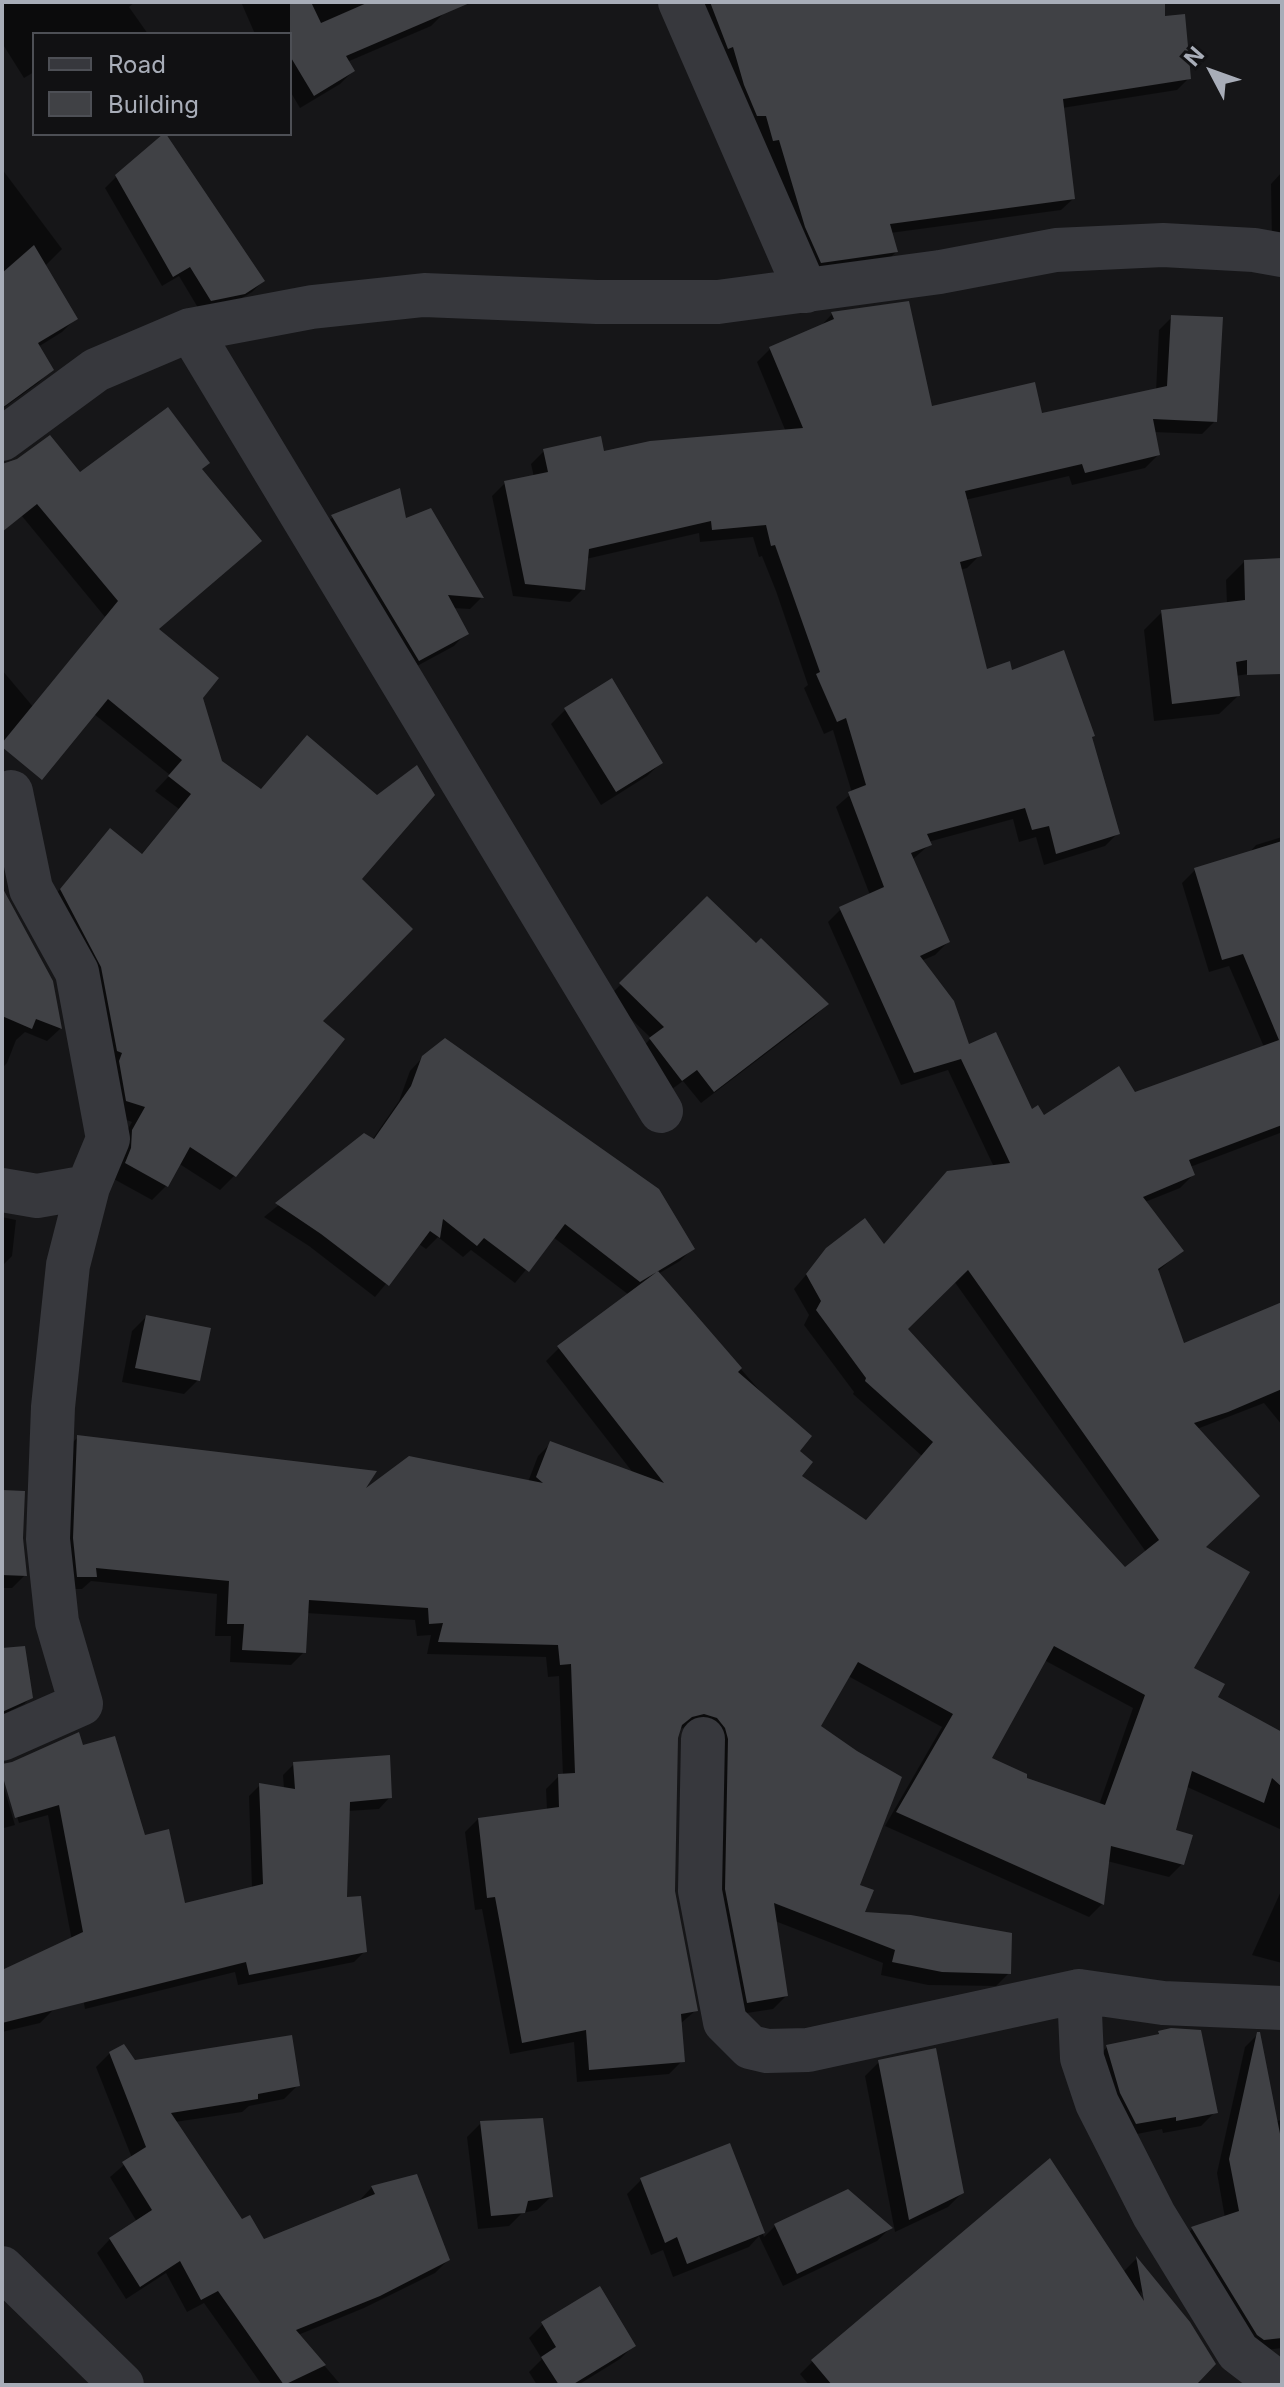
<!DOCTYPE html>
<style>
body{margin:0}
#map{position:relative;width:1284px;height:2387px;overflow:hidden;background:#161618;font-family:Inter,sans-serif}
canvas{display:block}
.frame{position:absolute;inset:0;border:4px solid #a8adb8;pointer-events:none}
.legend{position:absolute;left:32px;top:32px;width:260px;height:104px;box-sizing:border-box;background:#111113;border:2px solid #4d4f55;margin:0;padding:10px 14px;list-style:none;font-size:24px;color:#a8adb8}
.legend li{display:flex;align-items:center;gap:16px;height:40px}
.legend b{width:40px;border:2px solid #4d4f55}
.north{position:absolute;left:1172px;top:32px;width:80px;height:80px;-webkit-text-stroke:6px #111113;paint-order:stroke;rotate:311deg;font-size:22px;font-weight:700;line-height:32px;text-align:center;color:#a8adb8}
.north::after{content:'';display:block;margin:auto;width:28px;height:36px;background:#a8adb8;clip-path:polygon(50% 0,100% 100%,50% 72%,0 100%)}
</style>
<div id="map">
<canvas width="1284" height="2387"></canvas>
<div class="frame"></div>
<ul class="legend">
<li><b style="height:10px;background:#37383d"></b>Road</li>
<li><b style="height:22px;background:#404145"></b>Building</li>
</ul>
<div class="north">N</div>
</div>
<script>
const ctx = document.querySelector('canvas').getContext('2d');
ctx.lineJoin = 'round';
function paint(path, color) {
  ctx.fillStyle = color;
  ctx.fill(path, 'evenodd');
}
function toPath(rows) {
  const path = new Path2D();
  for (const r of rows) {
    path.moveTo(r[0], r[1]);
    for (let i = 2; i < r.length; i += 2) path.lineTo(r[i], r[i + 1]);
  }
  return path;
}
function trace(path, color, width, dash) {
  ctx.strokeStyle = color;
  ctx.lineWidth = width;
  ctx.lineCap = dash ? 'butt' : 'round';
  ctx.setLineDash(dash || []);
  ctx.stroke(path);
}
paint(toPath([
 [2,2,135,2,129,7,148,34,34,34,34,72,24,78,2,43],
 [241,2,441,2,445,12,431,26,347,62,353,71,340,84,300,108,290,91,290,34,255,34],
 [690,2,943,2,1189,78,1177,90,1062,108,1073,199,1061,210,890,233,896,252,884,264,809,274],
 [2,169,62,249,45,266,76,318,62,332,38,347,52,369,38,383,2,409],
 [1282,172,1282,242,1272,242,1271,184],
 [116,177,263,281,252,292,232,304,200,311,179,276,162,286,105,188],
 [832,314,931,408,1040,416,1156,391,1159,330,1172,317,1215,421,1202,434,1153,432,1158,455,1145,468,1072,485,1069,476,965,500,980,555,967,568,960,570,985,671,1011,673,1090,739,1118,833,1105,846,1044,865,1036,837,1019,842,1013,819,928,842,929,845,912,860,948,942,935,955,921,961,968,1047,1031,1112,1043,1118,1134,1094,1264,1047,1229,966,1209,972,1182,883,1195,870,1249,853,1256,845,1282,837,1282,1139,1280,1133,1190,1167,1193,1175,1180,1188,1145,1202,1181,1251,1157,1272,1183,1346,1282,1304,1282,1425,1264,1403,1197,1429,1204,1548,1191,1669,1216,1698,1282,1735,1282,1830,1185,1786,1173,1831,1182,1864,1169,1877,1107,1861,1102,1904,1089,1917,885,1826,942,1727,848,1676,818,1726,863,1913,1009,1973,996,1986,928,1985,881,1975,883,1963,775,1921,786,1996,773,2009,734,2015,690,1726,679,1729,676,1738,673,1891,695,2011,680,2024,682,2061,669,2074,577,2082,574,2042,510,2054,482,1909,475,1910,465,1832,478,1819,547,1810,546,1789,559,1776,563,1776,559,1676,548,1677,546,1657,427,1654,431,1635,417,1636,415,1620,306,1613,304,1652,291,1665,230,1662,231,1636,215,1636,217,1594,91,1581,82,1589,65,1589,65,1450,78,1437,358,1495,528,1482,538,1456,551,1443,634,1474,546,1361,559,1348,629,1295,553,1237,515,1283,471,1250,463,1257,438,1237,426,1249,419,1244,375,1297,309,1246,264,1217,364,1135,372,1140,399,1101,410,1071,423,1057,692,1249,680,1261,658,1274,767,1399,797,1451,799,1476,865,1522,922,1456,853,1394,854,1392,804,1325,809,1315,794,1289,828,1249,884,1246,994,1167,948,1070,901,1085,828,922,841,909,870,895,836,807,852,793,833,730,824,734,804,688,808,685,776,591,762,556,759,557,753,537,700,542,699,533,586,559,583,589,570,602,513,596,492,496,505,483,534,477,531,464,544,451,602,454,786,432,757,362,770,349,820,327],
 [954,1281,1146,1552,1125,1569,906,1329],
 [1044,1660,1133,1708,1099,1805,1025,1780,989,1759],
 [200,470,260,541,157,630,200,697,221,762,359,880,320,1022,343,1040,234,1176,220,1190,178,1163,166,1186,152,1200,112,1178,118,1146,132,1122,113,1115,47,905,96,845,140,856,179,809,155,791,170,775,94,714,80,727,48,687,105,617,3,493,79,474],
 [333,517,404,520,482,597,470,609,453,608,466,633,454,646,406,672,320,529],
 [1282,560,1282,669,1235,676,1238,696,1219,714,1154,721,1144,630,1162,612,1227,604,1226,580,1244,562],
 [2,670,40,715,2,747],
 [611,681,661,763,647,776,601,805,551,724,565,710],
 [2,890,51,981,60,1029,47,1041,25,1032,16,1040,7,1063,2,1068],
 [708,899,756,946,826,1005,814,1017,701,1103,683,1081,668,1092,638,1052,651,1038,608,997],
 [2,1217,16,1220,12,1256,2,1266],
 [146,1317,198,1380,184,1394,122,1382,132,1331],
 [2,1492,21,1538,25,1575,12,1588,2,1588],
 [2,1682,31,1697,24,1704,2,1715],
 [82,1748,144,1837,183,1906,252,1889,249,1796,260,1785,284,1789,283,1775,294,1764,390,1797,379,1809,348,1811,345,1899,365,1951,354,1962,238,1985,235,1972,85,2009,48,1815,19,1823,2,1771,2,1765],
 [2,1781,15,1825,4,1828,2,1820],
 [1282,1889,1282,1963,1252,1955],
 [2,1972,54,2009,40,2023,2,2032],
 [1159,2033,1215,2112,1201,2126,1163,2133,1162,2129,1122,2137,1094,2061,1107,2047,1154,2037],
 [1258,2034,1276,2121,1282,2120,1282,2348,1250,2352,1179,2242,1192,2229,1225,2218,1217,2173,1245,2047],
 [110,2053,134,2062,298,2085,284,2099,249,2106,242,2112,175,2122,241,2222,263,2241,359,2201,372,2187,448,2260,435,2273,364,2308,298,2335,341,2385,262,2385,204,2303,187,2312,166,2273,126,2299,97,2253,110,2239,137,2222,110,2177,132,2158,96,2067],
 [879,2062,962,2193,948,2207,895,2232,865,2076],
 [481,2123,551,2197,537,2210,522,2213,509,2226,478,2229,467,2137],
 [729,2145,764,2237,775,2226,848,2191,890,2228,877,2241,783,2286,759,2236,749,2247,673,2277,663,2250,651,2255,627,2194,641,2180],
 [1136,2259,1189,2323,1177,2362,1203,2385,809,2385,800,2374,813,2361,1123,2272],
 [1140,2291,1145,2296,1144,2311],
 [543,2324,634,2345,620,2359,578,2385,537,2385,529,2372,542,2359,529,2338]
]), '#0007');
paint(toPath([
 [290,2,311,2,321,23,369,2,472,2,346,56,355,71,314,96,290,56],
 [710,2,1165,2,1165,16,1185,14,1191,79,1063,99,1075,199,890,224,898,252,821,263,805,227,779,140,773,141,766,116,757,116,744,85,733,47,728,49],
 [163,134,166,134,265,281,245,294,211,301,190,267,173,277,115,175],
 [34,245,78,319,38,343,54,370,2,408,2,273],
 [909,301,932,406,1035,382,1042,413,1167,386,1171,315,1223,317,1217,422,1153,419,1160,455,1085,473,1082,464,965,491,982,556,960,562,987,669,1010,661,1012,670,1064,650,1095,736,1092,737,1120,834,1056,854,1049,826,1032,830,1025,808,927,834,932,845,911,853,950,942,920,956,954,1001,969,1044,996,1032,1032,1109,1038,1105,1044,1115,1119,1066,1135,1092,1279,1040,1243,954,1222,960,1194,868,1282,841,1282,1125,1189,1160,1195,1175,1143,1197,1184,1251,1158,1269,1184,1343,1282,1302,1282,1389,1228,1412,1194,1423,1260,1496,1206,1547,1250,1572,1194,1668,1225,1684,1218,1697,1282,1732,1282,1787,1272,1778,1264,1803,1192,1771,1176,1830,1193,1835,1184,1865,1111,1846,1104,1905,896,1812,953,1714,858,1662,821,1726,857,1751,902,1777,860,1885,874,1890,865,1912,911,1915,1012,1933,1011,1974,942,1972,892,1962,895,1950,774,1903,788,1996,747,2003,725,1889,728,1739,725,1728,717,1718,704,1714,692,1717,682,1725,678,1738,675,1891,698,2011,681,2014,685,2062,589,2070,586,2030,522,2043,495,1897,487,1898,478,1818,559,1807,558,1774,575,1773,571,1664,560,1665,558,1645,438,1642,443,1623,429,1624,428,1608,309,1600,306,1653,242,1650,244,1624,227,1624,229,1581,96,1568,97,1577,77,1577,73,1538,77,1435,377,1471,366,1488,409,1456,543,1483,536,1477,550,1441,664,1483,557,1346,658,1271,742,1368,738,1372,812,1436,800,1451,813,1462,802,1476,866,1520,933,1442,865,1381,866,1378,816,1310,821,1301,806,1274,826,1248,865,1218,884,1244,947,1171,1010,1163,961,1059,914,1073,839,907,884,887,848,792,866,785,846,718,837,722,816,674,820,672,775,545,771,546,766,525,712,530,711,521,589,549,585,590,525,584,504,481,548,472,543,449,601,436,604,451,650,441,803,428,769,347,834,319,831,312],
 [968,1270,1159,1540,1125,1567,908,1329],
 [1054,1646,1145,1695,1105,1805,1027,1778,1027,1774,992,1758],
 [168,407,210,463,202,469,262,541,159,629,219,678,203,698,222,761,261,789,307,735,377,795,417,765,435,795,362,879,413,929,323,1021,345,1039,236,1177,190,1147,168,1187,125,1163,131,1148,132,1130,145,1107,126,1101,119,1061,122,1053,117,1051,101,967,60,889,110,828,142,854,191,794,168,776,182,760,108,699,42,780,2,747,2,743,118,601,37,504,2,532,2,464,17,459,50,435,80,472],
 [400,488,406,518,431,508,484,598,448,595,469,634,419,661,331,515],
 [1282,558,1282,674,1247,675,1247,660,1236,662,1240,696,1172,704,1161,610,1245,600,1244,560],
 [612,678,663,763,616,792,564,708],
 [2,887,53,981,62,1029,36,1019,32,1029,2,1016],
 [707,896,756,943,761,938,829,1004,714,1092,697,1070,682,1081,649,1038,664,1027,619,983],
 [445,1038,659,1189,695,1249,640,1282,565,1224,529,1272,484,1238,477,1246,443,1219,440,1238,430,1231,389,1286,321,1234,275,1203,364,1133,374,1139,411,1086,422,1056],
 [146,1315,211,1328,200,1381,135,1368],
 [2,1490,25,1491,23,1538,27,1576,2,1575],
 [25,1646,33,1698,2,1712,2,1648],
 [79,1732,83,1745,115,1736,145,1835,169,1829,185,1903,263,1884,259,1783,295,1789,293,1762,390,1755,392,1798,350,1802,347,1897,361,1896,367,1952,249,1975,246,1962,2,2023,2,1970,83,1932,59,1805,15,1818,2,1774,2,1764,12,1762],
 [1171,2028,1201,2030,1218,2113,1176,2121,1176,2117,1136,2124,1120,2093,1106,2045,1159,2034,1158,2031],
 [1257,2032,1260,2032,1282,2144,1282,2338,1264,2340,1257,2335,1191,2227,1239,2211,1229,2159],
 [292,2035,300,2086,258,2094,258,2099,171,2113,242,2219,250,2215,264,2239,375,2194,371,2186,417,2174,450,2260,380,2296,296,2330,326,2365,284,2385,218,2291,201,2300,180,2261,140,2287,109,2238,152,2210,122,2162,146,2147,109,2052,124,2044,135,2060],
 [936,2048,964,2193,909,2220,878,2060],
 [543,2118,553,2197,528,2201,525,2213,491,2216,480,2121],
 [730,2143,765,2233,687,2264,677,2237,665,2243,640,2178],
 [1050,2158,1144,2301,1136,2256,1190,2322,1216,2364,1198,2383,1200,2385,832,2385,811,2360],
 [848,2189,893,2228,797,2274,774,2224],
 [600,2286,636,2346,572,2385,559,2385,541,2357,556,2347,541,2322]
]), '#404145');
trace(toPath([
 [680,2,806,291],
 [190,330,661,1111],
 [2,439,96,370,190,330,312,307,424,295,597,302,718,302,940,272,1056,250,1163,245,1254,250,1282,255],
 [2,1190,37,1196,88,1187,108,1139,77,972,31,889,11,792],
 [2,1739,81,1704,57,1622,48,1539,53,1407,68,1265,88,1187],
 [703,1739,700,1891,725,2022,750,2047,767,2051,808,2050,1079,1991,1163,2003,1282,2008],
 [1079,1991,1082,2058,1097,2103,1154,2215,1238,2352,1281,2385],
 [2,2268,122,2385]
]), '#37383d', 44);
</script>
